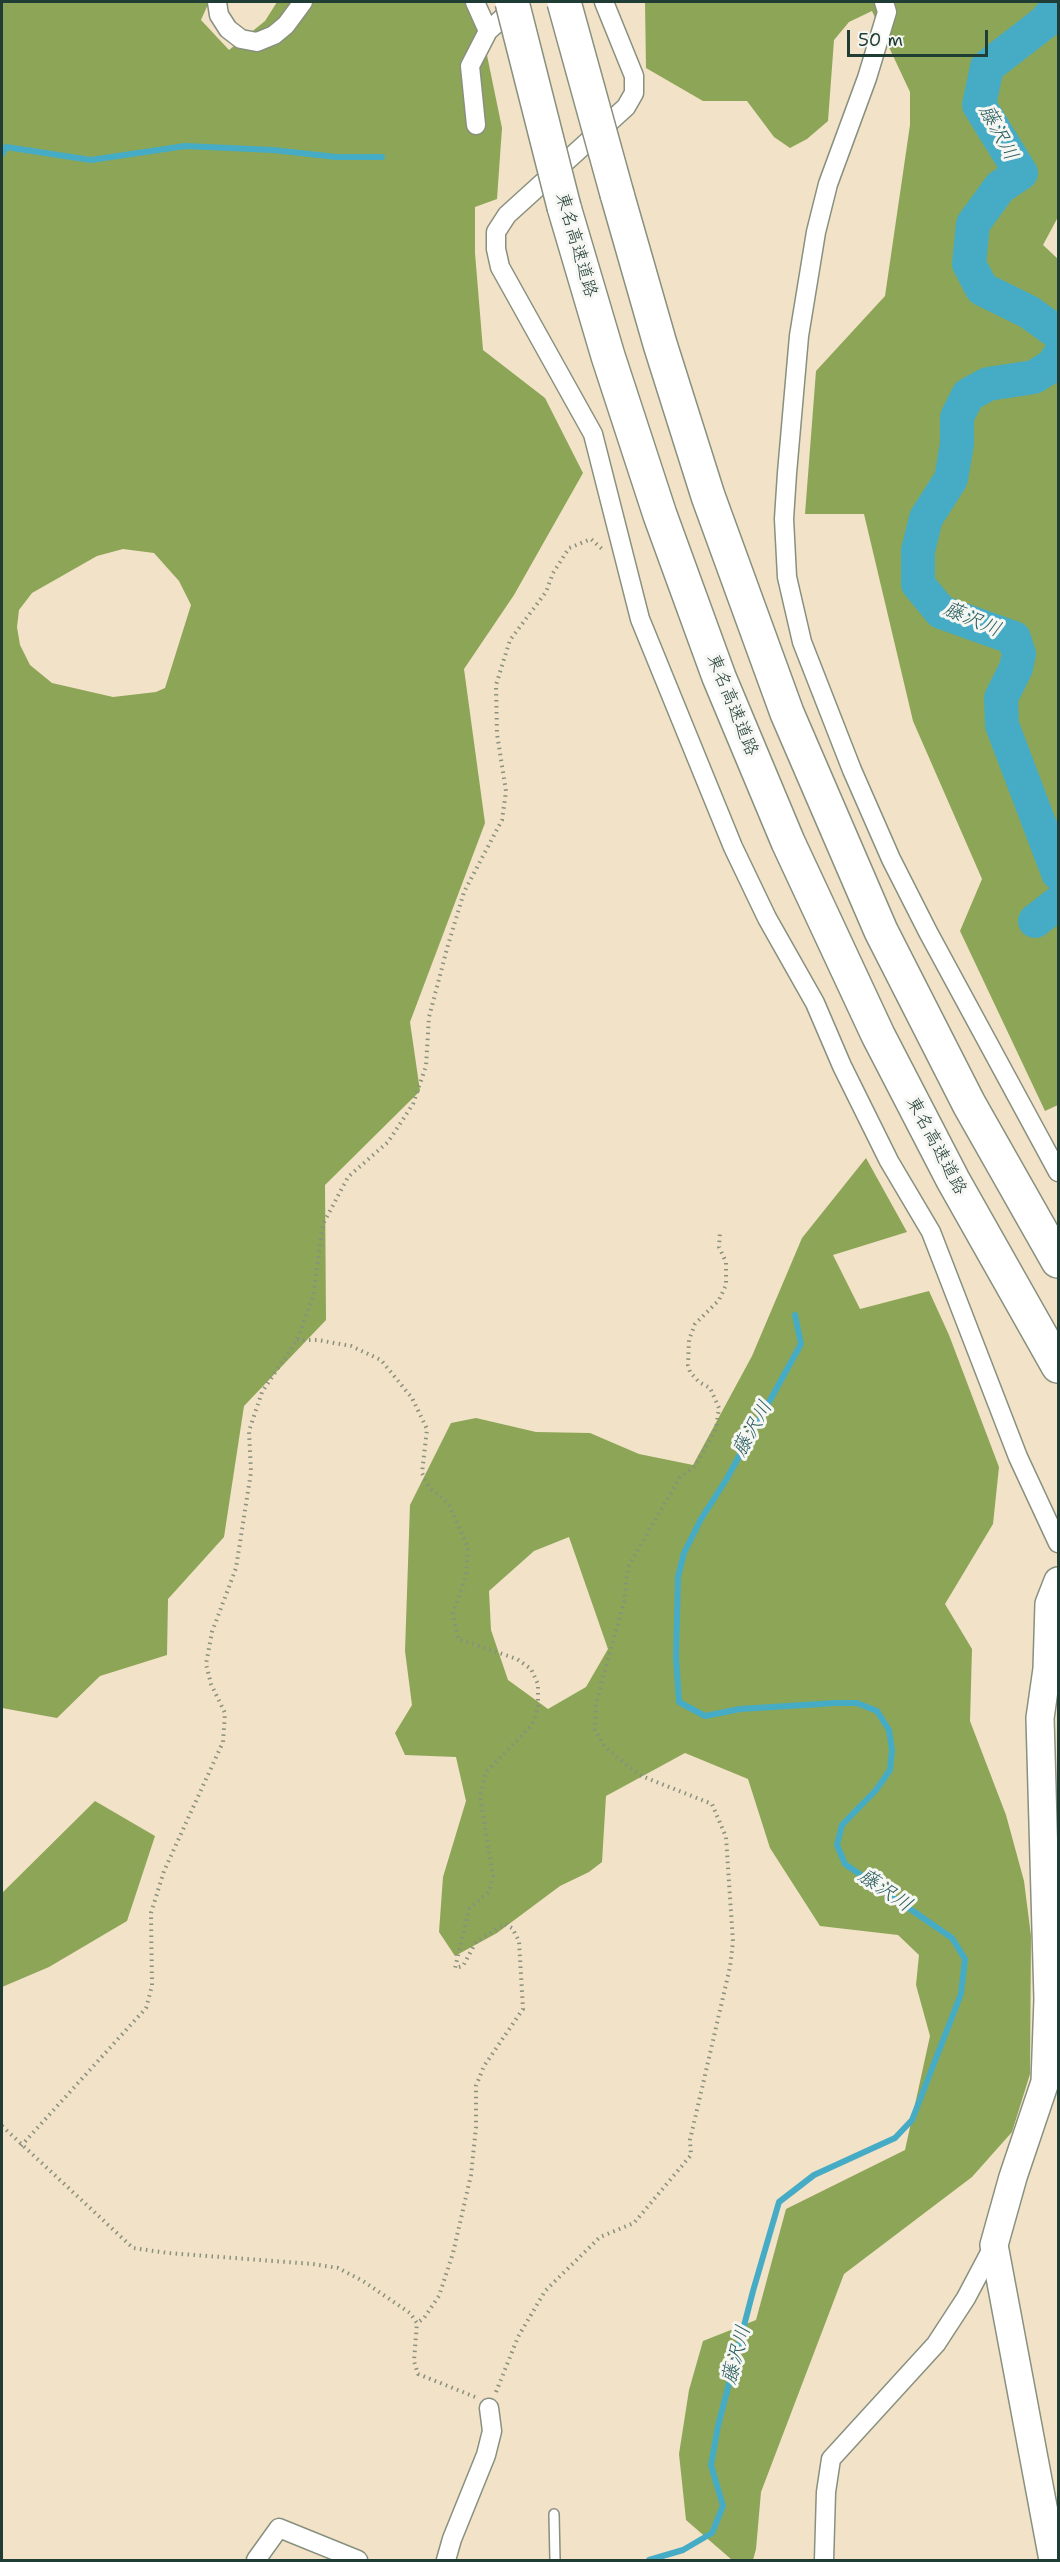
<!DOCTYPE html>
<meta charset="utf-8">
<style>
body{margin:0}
#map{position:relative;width:1060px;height:2562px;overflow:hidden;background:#f2e2c8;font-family:"Shantell Sans",sans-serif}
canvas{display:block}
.frame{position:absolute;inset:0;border:3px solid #1f3d34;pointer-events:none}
.scale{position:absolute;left:847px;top:30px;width:141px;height:27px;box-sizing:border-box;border:3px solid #1f3d34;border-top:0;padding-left:8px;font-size:18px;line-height:21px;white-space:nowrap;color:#1f3d34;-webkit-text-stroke:4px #f6f6f2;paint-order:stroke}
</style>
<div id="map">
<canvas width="1060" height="2562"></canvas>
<div class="frame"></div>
<div class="scale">50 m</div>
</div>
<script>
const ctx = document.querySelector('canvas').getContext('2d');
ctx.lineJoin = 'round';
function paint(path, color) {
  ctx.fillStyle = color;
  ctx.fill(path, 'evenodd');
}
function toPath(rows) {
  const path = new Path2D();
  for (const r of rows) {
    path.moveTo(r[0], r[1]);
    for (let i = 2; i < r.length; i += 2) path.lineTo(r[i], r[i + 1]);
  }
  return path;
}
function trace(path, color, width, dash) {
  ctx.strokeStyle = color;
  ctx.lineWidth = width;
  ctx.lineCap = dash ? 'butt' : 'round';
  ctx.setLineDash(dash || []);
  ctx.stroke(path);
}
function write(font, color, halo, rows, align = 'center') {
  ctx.font = font + ' "Shantell Sans","Klee One",sans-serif';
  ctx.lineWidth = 6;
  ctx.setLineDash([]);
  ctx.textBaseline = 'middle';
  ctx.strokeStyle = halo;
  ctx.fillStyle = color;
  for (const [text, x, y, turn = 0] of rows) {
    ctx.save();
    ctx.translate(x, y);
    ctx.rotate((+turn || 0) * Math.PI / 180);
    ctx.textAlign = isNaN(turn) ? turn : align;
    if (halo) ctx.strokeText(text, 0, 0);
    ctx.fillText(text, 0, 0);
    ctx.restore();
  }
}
paint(toPath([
 [2,2,209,2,201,20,229,50,265,21,277,2,476,2,502,128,497,199,475,207,475,253,483,350,545,398,583,473,514,595,464,669,485,823,410,1022,420,1091,325,1185,326,1320,244,1406,224,1537,168,1599,167,1655,100,1676,57,1718,2,1708],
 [123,549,154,553,179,581,191,605,165,688,156,692,113,697,52,683,30,665,20,645,17,627,19,610,32,593,97,556],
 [645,2,1058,2,1058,217,1043,245,1058,259,1058,1105,1045,1111,960,931,982,879,913,721,864,514,805,514,816,371,885,296,910,125,910,92,872,11,849,22,834,40,828,121,807,139,790,148,774,137,747,101,703,101,646,68],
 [866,1158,907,1232,833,1255,860,1309,929,1291,949,1335,999,1467,993,1524,945,1604,972,1649,970,1721,1006,1815,1024,1881,1031,1936,1030,2074,1012,2132,972,2177,844,2274,761,2492,756,2549,753,2560,732,2560,686,2520,679,2454,689,2390,703,2341,756,2320,786,2209,905,2150,930,2036,916,1985,919,1955,898,1935,820,1926,770,1848,748,1779,685,1753,606,1796,602,1862,589,1872,560,1886,497,1933,455,1956,439,1932,443,1877,466,1801,456,1757,405,1755,395,1733,412,1705,405,1651,410,1505,451,1423,476,1418,536,1432,590,1433,639,1454,693,1465,752,1356,802,1238],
 [569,1537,608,1649,586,1687,548,1709,508,1680,491,1630,489,1591,534,1551],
 [95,1801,155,1836,127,1921,49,1967,2,1987,2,1893]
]), '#8da556');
trace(toPath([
 [2,154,6,147,91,160,185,146,273,150,336,157,382,157],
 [649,2560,683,2550,712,2533,723,2506,711,2465,718,2426,753,2291,779,2202,814,2175,895,2138,912,2120,961,1994,965,1959,952,1938,845,1864,837,1845,842,1825,876,1790,890,1770,892,1750,889,1730,877,1711,857,1703,836,1703,740,1709,705,1716,679,1702,676,1658,678,1577,684,1553,701,1519,726,1480,801,1344,795,1315]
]), '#46acc6', 6);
trace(toPath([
 [1058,6,1045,22,987,67,979,105,1021,173,1000,187,973,224,969,264,982,289,1029,312,1058,333],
 [1058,357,1053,365,1034,377,988,384,968,395,957,417,957,444,951,479,926,518,918,551,918,584,941,612,1014,638,1019,654,1016,668,1001,698,1002,725,1058,873],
 [1035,921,1058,903]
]), '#46acc6', 34);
const lane = toPath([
 [554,2514,555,2560]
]);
const street = toPath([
 [217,2,219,15,228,29,241,39,257,42,274,35,286,25,303,2],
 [475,2,488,31],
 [604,2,634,76,634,93,626,107,507,215,496,232,496,249,500,267,593,434,640,619,733,847,767,918,815,1003,842,1066,889,1161,931,1232,1018,1457,1058,1543],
 [884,2,887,12,867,78,828,184,816,232,799,336,787,473,784,519,787,577,802,642,852,770,891,859,928,932,1058,1172],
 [476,125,470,66,488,31,518,4],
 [256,2560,279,2528,358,2560],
 [446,2560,452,2539,486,2455,492,2431,489,2408],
 [824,2560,826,2492,831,2459,936,2344,966,2298,994,2245]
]);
const secondary = toPath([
 [1053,2560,994,2245,1013,2177,1045,2082,1048,1999,1040,1718,1047,1669,1049,1604,1058,1581]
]);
const highway = toPath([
 [617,194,660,344,708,496,787,713,881,931,969,1104,1058,1261],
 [564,207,608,356,660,515,719,677,788,842,878,1035,953,1180,1058,1366]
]);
trace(lane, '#88907e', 12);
trace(street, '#88907e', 21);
trace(secondary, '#88907e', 30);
trace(highway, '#88907e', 36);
trace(toPath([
 [297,1340,318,1340,351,1346,381,1360,412,1398,427,1429,422,1473,429,1487,448,1503,468,1547,466,1576,453,1614,458,1639,517,1659,531,1669,538,1684,538,1708,532,1725,486,1772,480,1797,493,1876,489,1892,469,1909,455,1968,463,1966,476,1942,505,1924,512,1928,519,1941,523,2009,484,2066,476,2086,476,2127,471,2175,453,2253,439,2296,424,2318,417,2323],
 [2,2126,133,2248,168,2253,313,2264,338,2268,363,2281,410,2313,417,2323,414,2361,418,2374,475,2397],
 [21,2146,146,2008,152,1986,151,1913,164,1871,223,1742,225,1713,211,1684,206,1664,212,1632,236,1568,251,1472,249,1431,262,1392,297,1340,313,1296,323,1224,348,1177,388,1142,413,1104,426,1066,429,1017,448,945,464,892,502,820,506,791,497,734,496,685,510,640,546,592,553,573,569,548,591,539,603,550],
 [496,2392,518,2337,545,2291,600,2237,634,2223,691,2155,690,2140,730,1967,733,1942,726,1837,712,1804,639,1775,605,1747,595,1730,596,1703,624,1602,628,1567,680,1477,695,1466,716,1429,719,1408,710,1388,699,1382,690,1372,688,1365,689,1340,695,1324,719,1300,726,1285,726,1262,719,1247,720,1232]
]), '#88907e', 4, [1.5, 4.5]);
trace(lane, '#fff', 9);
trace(street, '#fff', 18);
trace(secondary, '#fff', 27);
trace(highway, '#fff', 33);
const highwayBridge = toPath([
 [512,2,564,207],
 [564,2,617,194]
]);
trace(highwayBridge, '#88907e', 36, []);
trace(highwayBridge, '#fff', 33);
write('18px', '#1f3d34', '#f6f6f2', [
 ["東名高速道路",576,245,74],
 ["東名高速道路",732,705,68],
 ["東名高速道路",936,1146,62]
]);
write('italic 20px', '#2b5e60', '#f6f6f2', [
 ["藤沢川",998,133,62],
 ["藤沢川",972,620,23],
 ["藤沢川",753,1429,-61],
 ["藤沢川",885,1891,34],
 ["藤沢川",737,2355,-75]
]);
</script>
